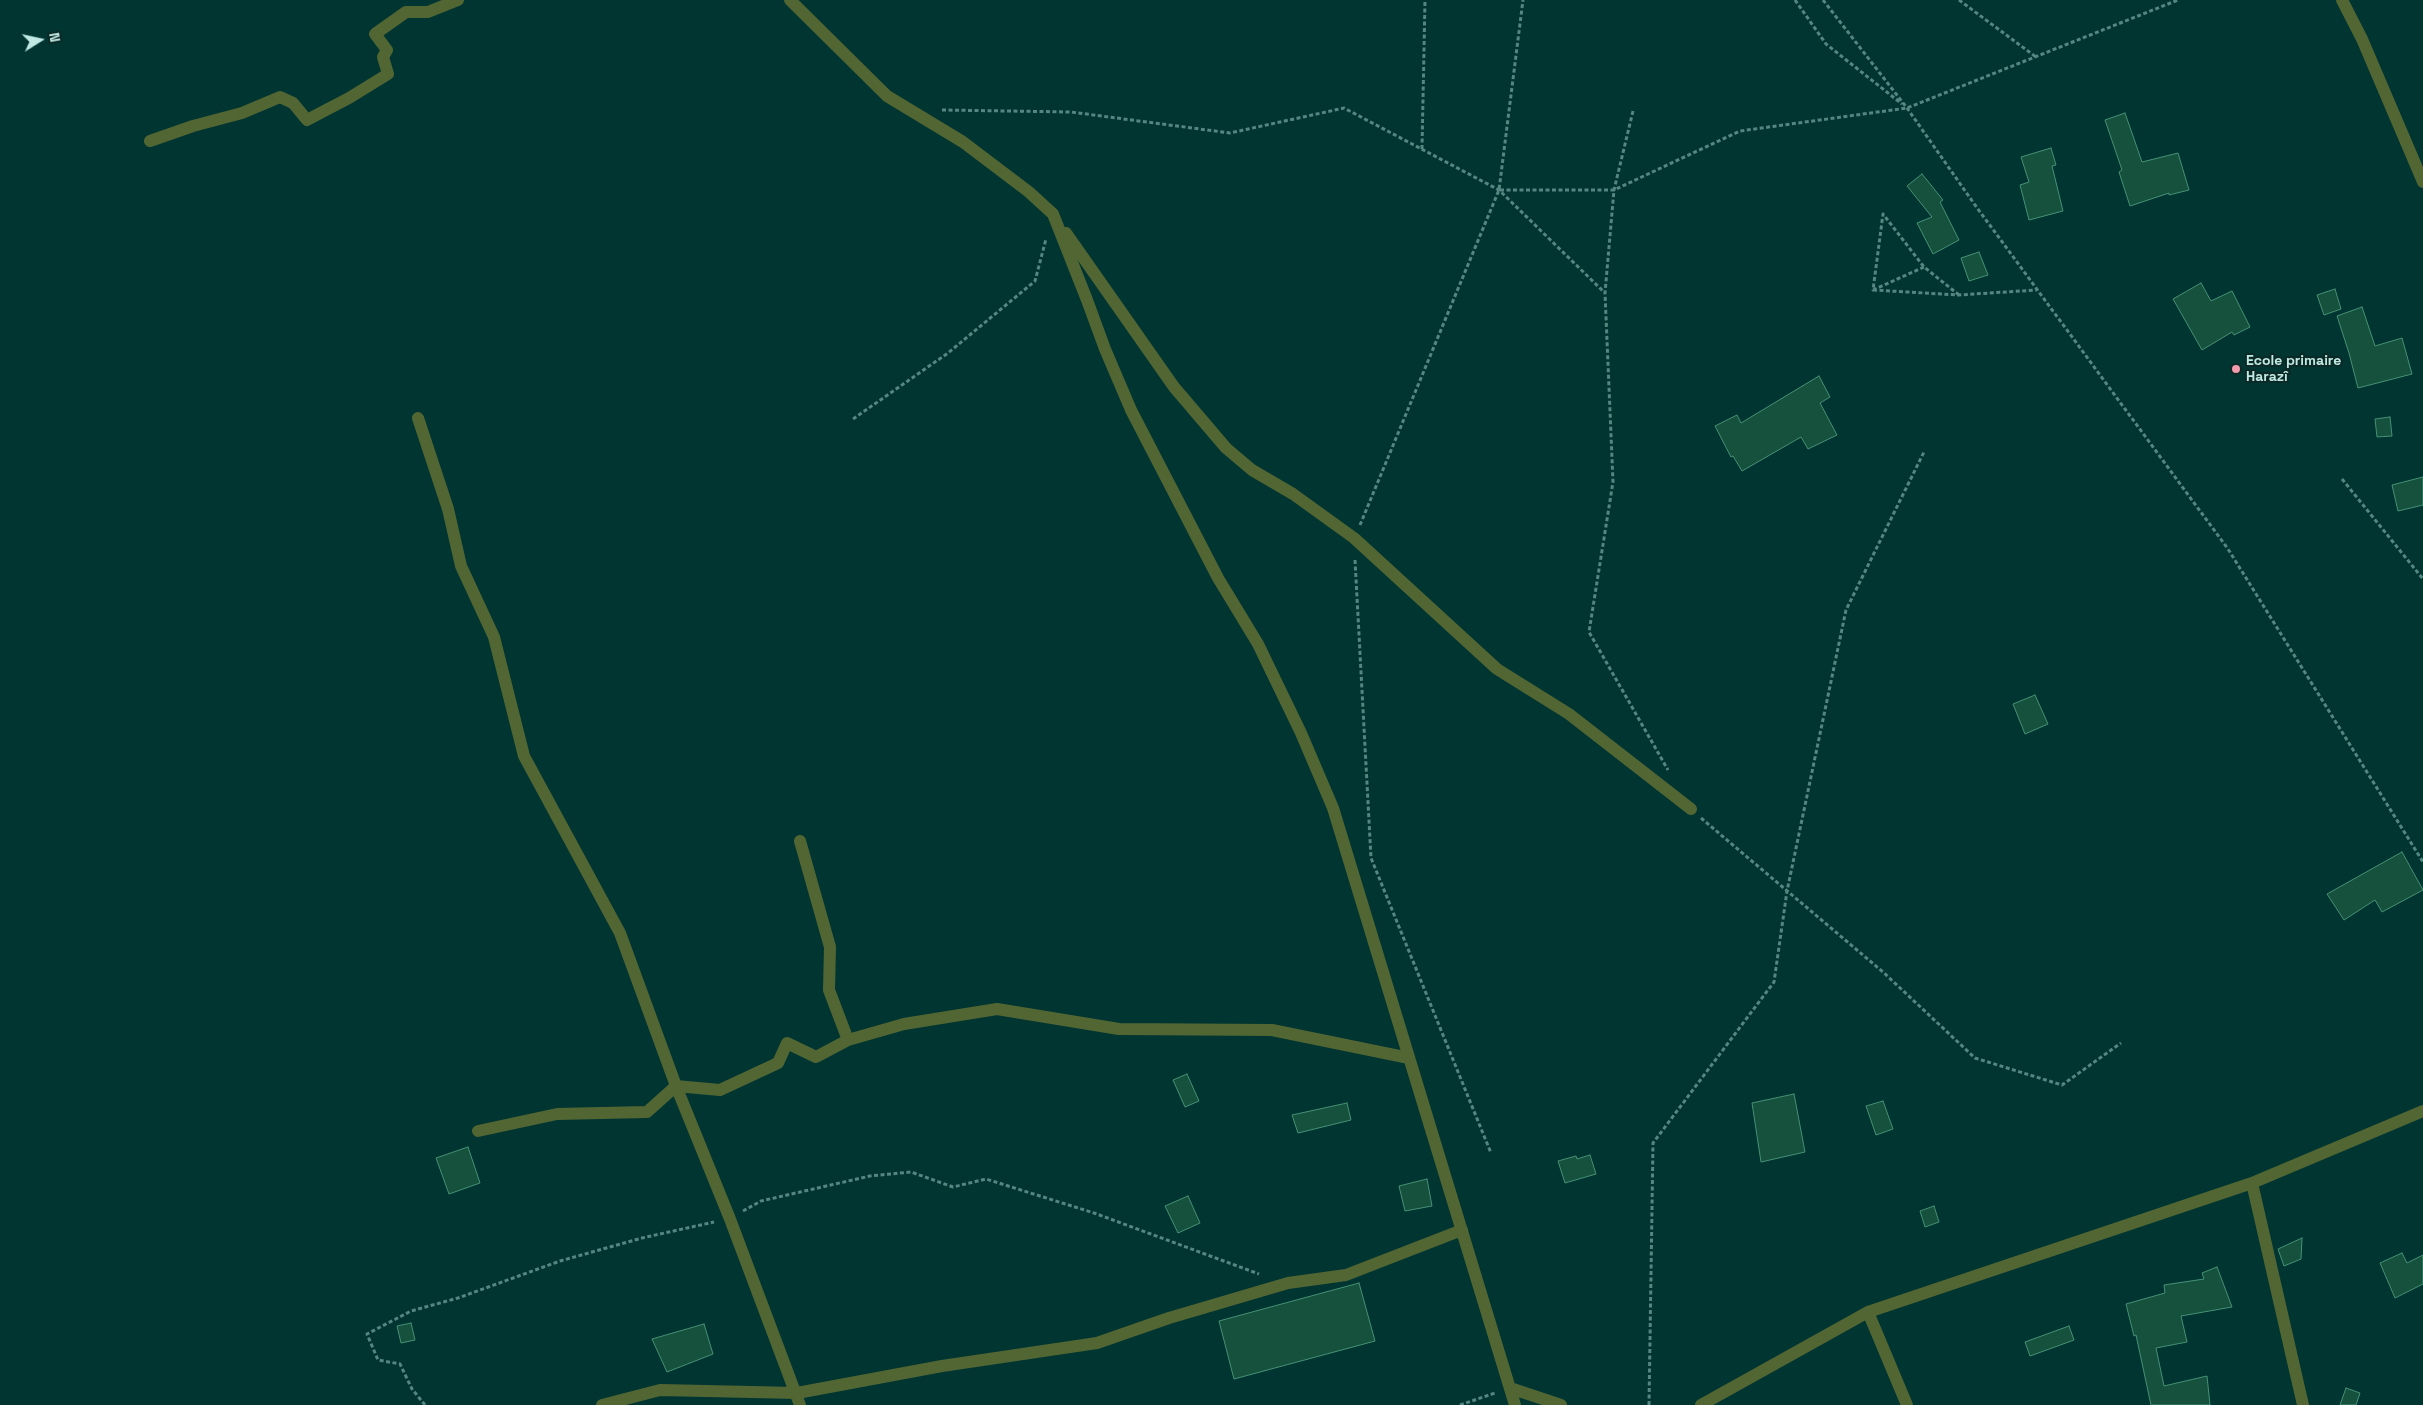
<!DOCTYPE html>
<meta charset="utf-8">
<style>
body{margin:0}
#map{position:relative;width:2423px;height:1405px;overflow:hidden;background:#003531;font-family:"Space Grotesk",sans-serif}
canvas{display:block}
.north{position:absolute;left:15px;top:15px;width:50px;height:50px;-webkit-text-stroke:4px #0c2926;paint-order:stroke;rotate:80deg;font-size:14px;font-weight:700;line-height:20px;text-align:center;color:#c0e9e4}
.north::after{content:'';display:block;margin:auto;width:18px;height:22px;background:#c0e9e4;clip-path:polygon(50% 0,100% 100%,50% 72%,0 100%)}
</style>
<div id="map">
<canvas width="2423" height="1405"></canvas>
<div class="north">N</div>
</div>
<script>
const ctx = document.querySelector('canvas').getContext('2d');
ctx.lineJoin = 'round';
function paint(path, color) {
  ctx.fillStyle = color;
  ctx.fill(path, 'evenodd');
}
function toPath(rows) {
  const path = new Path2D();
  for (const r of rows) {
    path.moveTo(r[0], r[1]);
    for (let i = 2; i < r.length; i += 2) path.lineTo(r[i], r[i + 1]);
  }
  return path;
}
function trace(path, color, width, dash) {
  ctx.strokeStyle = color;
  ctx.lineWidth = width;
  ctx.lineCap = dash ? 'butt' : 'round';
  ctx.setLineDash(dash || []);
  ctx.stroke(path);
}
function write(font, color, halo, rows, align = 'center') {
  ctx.font = font + ' "Space Grotesk",sans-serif';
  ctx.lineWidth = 4;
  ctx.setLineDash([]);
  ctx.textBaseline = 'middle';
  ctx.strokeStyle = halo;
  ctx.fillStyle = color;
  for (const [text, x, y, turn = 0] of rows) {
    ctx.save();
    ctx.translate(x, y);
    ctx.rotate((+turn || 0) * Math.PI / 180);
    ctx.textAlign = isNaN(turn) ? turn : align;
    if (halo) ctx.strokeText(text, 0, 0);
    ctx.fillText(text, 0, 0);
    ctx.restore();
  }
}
const building = toPath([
 [2125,113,2142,162,2178,153,2189,190,2169,195,2169,193,2130,206,2119,172,2122,170,2105,120,2125,113],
 [2051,148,2056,165,2052,166,2063,211,2029,220,2020,185,2029,182,2021,157,2051,148],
 [1922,174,1943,200,1940,202,1959,240,1933,254,1917,223,1932,217,1907,186,1922,174],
 [1979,252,1988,275,1969,281,1961,258,1979,252],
 [2201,283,2211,301,2232,291,2250,327,2234,335,2232,332,2202,350,2173,299,2201,283],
 [2335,289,2341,309,2324,315,2317,295,2335,289],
 [2362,307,2375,346,2402,338,2412,374,2358,388,2349,353,2337,316,2362,307],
 [1819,376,1830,397,1820,403,1837,435,1808,449,1801,437,1742,471,1733,456,1731,457,1715,426,1737,415,1741,423,1819,376],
 [2390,417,2392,436,2377,437,2375,419,2390,417],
 [2423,477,2423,505,2398,511,2392,485,2423,477],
 [2035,695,2048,724,2025,734,2013,704,2035,695],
 [2402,852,2423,890,2382,912,2375,900,2344,920,2327,894,2402,852],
 [1187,1074,1199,1101,1185,1107,1173,1080,1187,1074],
 [1794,1094,1805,1152,1761,1162,1752,1103,1794,1094],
 [1883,1101,1893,1129,1876,1135,1866,1106,1883,1101],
 [1347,1103,1351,1120,1298,1133,1292,1115,1347,1103],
 [468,1147,480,1183,449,1194,436,1158,468,1147],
 [1590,1155,1596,1174,1565,1183,1558,1161,1576,1156,1577,1159,1590,1155],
 [1427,1179,1432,1206,1405,1211,1399,1186,1427,1179],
 [1188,1196,1200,1223,1178,1233,1165,1206,1188,1196],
 [1934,1206,1939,1222,1925,1227,1920,1211,1934,1206],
 [2302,1238,2301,1259,2284,1266,2278,1249,2302,1238],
 [2402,1253,2407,1263,2423,1255,2423,1284,2395,1298,2380,1263,2402,1253],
 [2217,1267,2232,1307,2181,1316,2187,1342,2156,1348,2164,1386,2207,1376,2210,1405,2151,1405,2136,1335,2134,1336,2126,1304,2165,1293,2164,1285,2204,1279,2202,1273,2217,1267],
 [1359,1283,1375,1341,1234,1379,1219,1321,1359,1283],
 [411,1323,415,1340,401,1343,397,1326,411,1323],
 [704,1324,713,1354,667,1372,652,1339,704,1324],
 [2069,1326,2074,1340,2030,1356,2025,1342,2069,1326],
 [2346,1388,2360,1393,2356,1405,2340,1405,2346,1388]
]);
paint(building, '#16513e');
trace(building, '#469175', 1);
trace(toPath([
 [1795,0,1826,44,1902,104],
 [1823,0,1907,108,1975,205,2228,549,2423,862],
 [1959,0,2036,57],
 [942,110,1071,112,1230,133,1344,108,1499,190,1605,293],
 [1633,111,1614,190,1605,293,1613,482,1589,632,1668,770],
 [1422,149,1425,0],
 [1500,190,1614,190,1740,131,1907,108,2178,0],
 [1924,267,1873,290,1883,214,1924,267,1959,295],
 [1873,290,1959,295,2037,290],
 [853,419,948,353,1035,281,1046,239],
 [2342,479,2423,579],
 [1360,525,1499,190,1523,0],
 [1355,560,1371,858,1491,1153],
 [1701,818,1883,972,1975,1058,2062,1085,2121,1043],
 [743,1211,761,1201,870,1176,911,1172,953,1187,986,1179,1094,1213,1259,1274],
 [425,1405,412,1389,400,1364,378,1360,367,1334,411,1311,458,1298,560,1261,642,1238,714,1222],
 [1460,1405,1495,1393],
 [1649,1405,1653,1143,1774,982,1787,891,1846,610,1924,452]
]), '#568681', 3, [4, 2.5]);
trace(toPath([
 [790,0,887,96,963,142,1029,192,1053,214,1087,300,1105,349,1131,410,1218,578,1258,644,1301,733,1333,808,1515,1405],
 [2342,0,2362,39,2423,182],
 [150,141,193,126,242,113,280,97,293,103,307,120,349,98,388,74,383,57,387,50,375,34,406,12,428,12,458,0],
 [1066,233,1174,387,1226,448,1252,470,1293,494,1354,538,1497,669,1569,714,1691,809],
 [418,418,448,509,461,566,494,637,524,756,620,933,676,1086,730,1219,800,1405],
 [848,1040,904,1024,997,1009,1119,1029,1272,1030,1409,1058],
 [478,1131,557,1114,647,1112,676,1086,720,1090,778,1063,787,1043,816,1057,848,1040,829,990,830,947,800,841],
 [2252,1183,2303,1405],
 [1868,1312,1907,1405],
 [1510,1388,1561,1405],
 [602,1405,660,1390,797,1393,942,1366,1097,1343,1169,1318,1288,1283,1346,1275,1462,1230],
 [1701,1405,1868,1312,2252,1183,2423,1111]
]), '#526633', 12);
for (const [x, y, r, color] of [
 [2236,369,5,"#f39aac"]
]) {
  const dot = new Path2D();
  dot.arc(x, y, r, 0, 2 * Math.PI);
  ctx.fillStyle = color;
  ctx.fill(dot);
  trace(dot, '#0c2926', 2);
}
write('bold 14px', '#c0e9e4', '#0c2926', [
 ["Ecole primaire",2246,361],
 ["Harazî",2246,377]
], 'left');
</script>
